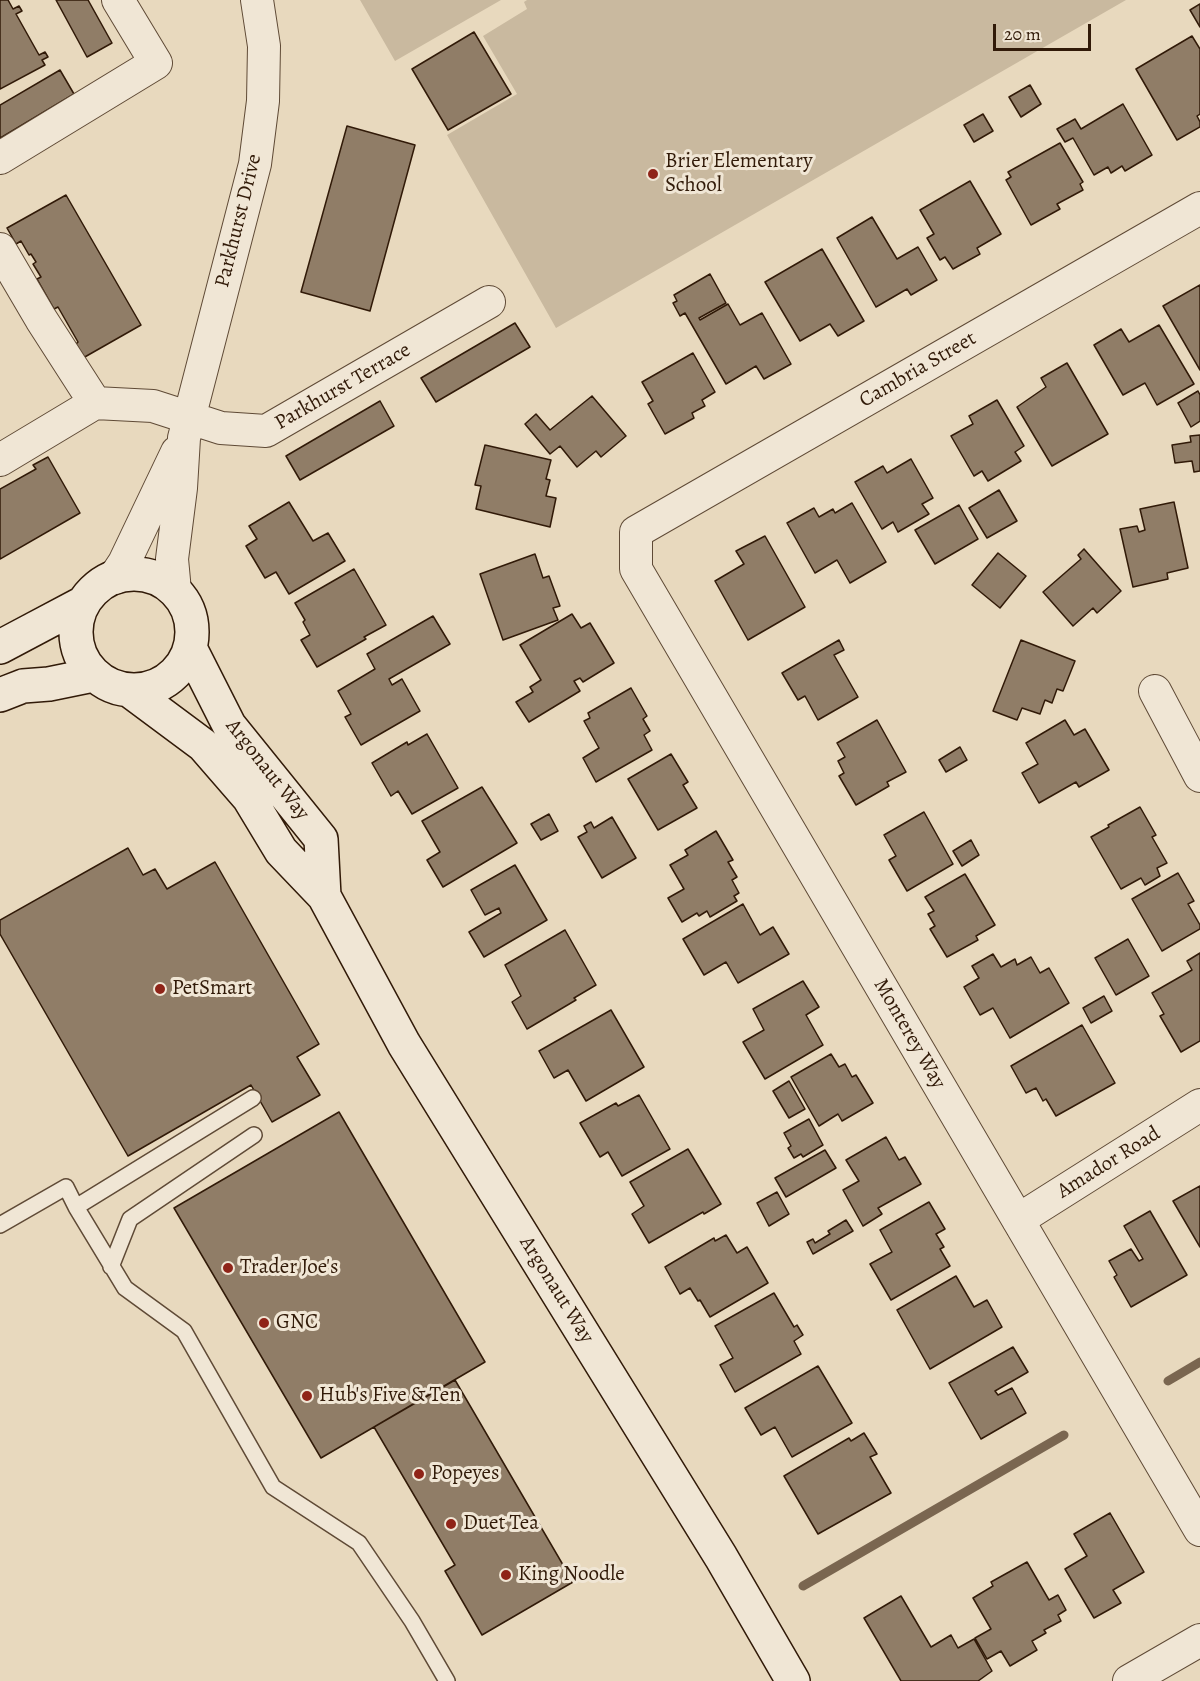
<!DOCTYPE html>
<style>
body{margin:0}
#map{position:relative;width:1200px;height:1681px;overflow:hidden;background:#e8d9be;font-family:Alegreya,serif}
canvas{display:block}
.scale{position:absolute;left:993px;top:24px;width:98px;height:27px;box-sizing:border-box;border:3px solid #311a08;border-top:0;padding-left:8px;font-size:18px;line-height:21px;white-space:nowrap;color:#311a08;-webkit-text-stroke:4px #f0e6d5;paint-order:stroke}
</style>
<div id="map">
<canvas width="1200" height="1681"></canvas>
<div class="scale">20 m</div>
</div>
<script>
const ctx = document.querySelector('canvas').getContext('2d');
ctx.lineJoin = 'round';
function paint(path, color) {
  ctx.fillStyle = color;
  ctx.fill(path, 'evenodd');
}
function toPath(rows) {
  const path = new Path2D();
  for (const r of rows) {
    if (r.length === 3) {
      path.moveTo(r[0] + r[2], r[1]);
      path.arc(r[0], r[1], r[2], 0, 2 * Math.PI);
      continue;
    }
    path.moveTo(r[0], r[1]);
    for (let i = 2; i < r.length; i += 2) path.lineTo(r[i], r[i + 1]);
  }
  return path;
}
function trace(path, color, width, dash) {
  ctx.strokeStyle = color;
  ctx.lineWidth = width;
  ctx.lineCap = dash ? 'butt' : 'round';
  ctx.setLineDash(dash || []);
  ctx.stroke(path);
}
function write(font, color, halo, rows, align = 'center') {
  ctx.font = font + ' Alegreya,serif';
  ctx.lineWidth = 6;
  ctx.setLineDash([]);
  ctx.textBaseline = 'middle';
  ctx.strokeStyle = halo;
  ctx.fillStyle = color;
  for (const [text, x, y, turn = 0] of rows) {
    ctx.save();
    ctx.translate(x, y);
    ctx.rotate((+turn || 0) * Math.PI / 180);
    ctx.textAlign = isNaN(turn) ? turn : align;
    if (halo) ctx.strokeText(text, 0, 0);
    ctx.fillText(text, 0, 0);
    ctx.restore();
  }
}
paint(toPath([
 [360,0,501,0,395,61],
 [527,0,1126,0,556,328,447,135,517,94,483,36,527,9,524,2]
]), '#c9b99f');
trace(toPath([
 [1168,1381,1200,1362],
 [803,1586,1064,1435]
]), '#7a6650', 9);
const building = toPath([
 [0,0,8,0,13,9,19,6,22,11,16,14,39,55,45,52,48,57,42,60,45,65,0,89,0,0],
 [56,0,88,0,112,43,87,57,56,0],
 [1200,4,1200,27,1190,10,1200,4],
 [474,32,511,94,448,130,412,69,474,32],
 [1192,36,1200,49,1200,114,1197,116,1200,122,1200,127,1177,140,1136,69,1192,36],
 [60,70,74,94,0,138,0,105,60,70],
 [1030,85,1041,104,1021,117,1009,97,1030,85],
 [1123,104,1152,155,1125,171,1122,166,1111,173,1108,167,1094,175,1073,138,1065,142,1057,129,1075,119,1081,129,1123,104],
 [983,114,993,131,974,142,964,125,983,114],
 [347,126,415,145,370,311,301,292,347,126],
 [1060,143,1083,182,1080,184,1083,190,1057,204,1060,209,1031,225,1006,180,1011,177,1008,172,1060,143],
 [970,181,1001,234,977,248,980,254,953,269,945,257,940,260,927,238,934,234,920,210,970,181],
 [66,195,141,325,83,358,75,345,78,342,58,307,54,309,37,279,41,277,33,264,36,262,31,254,29,255,21,241,16,244,7,228,66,195],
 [872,217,897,259,918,247,937,280,911,295,907,289,876,307,837,238,872,217],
 [822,249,864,321,838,336,830,324,800,341,765,282,822,249],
 [710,274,726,303,699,318,700,320,728,304,740,325,762,313,791,364,764,379,756,366,726,384,685,313,680,316,673,303,677,301,674,295,710,274],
 [1200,285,1200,370,1163,306,1200,285],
 [515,323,530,347,436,402,421,378,515,323],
 [1159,325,1194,384,1157,405,1145,383,1123,395,1094,345,1121,329,1129,342,1159,325],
 [693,353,715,392,702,400,705,406,692,413,694,418,665,434,648,404,653,401,642,382,693,353],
 [1067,363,1108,434,1052,466,1017,407,1046,387,1041,378,1067,363],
 [1198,391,1200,395,1200,421,1191,427,1178,403,1198,391],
 [592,396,626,436,601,457,596,451,577,467,560,446,550,454,525,424,536,414,550,430,592,396],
 [997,400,1024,446,1015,452,1021,461,988,481,982,471,974,476,951,436,973,424,969,416,997,400],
 [380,401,394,426,300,480,286,456,380,401],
 [1200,435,1200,471,1194,472,1192,461,1175,463,1172,445,1191,442,1190,436,1200,435],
 [485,445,551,460,546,479,550,480,546,496,556,498,550,527,476,509,481,486,475,485,485,445],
 [48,457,80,513,0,559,0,489,36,469,33,465,48,457],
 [911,459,933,498,922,504,929,514,898,532,893,522,882,529,855,482,883,466,887,473,911,459],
 [999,490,1017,521,987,538,969,508,999,490],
 [289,502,313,541,328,533,345,561,289,594,276,572,265,578,246,546,257,539,249,526,289,502],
 [1174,502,1188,568,1167,573,1168,579,1133,587,1120,529,1137,526,1139,532,1145,530,1140,509,1174,502],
 [852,503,886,562,850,583,837,560,815,573,787,523,814,508,819,517,833,509,835,513,852,503],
 [959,505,978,539,935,564,915,530,959,505],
 [765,536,805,607,748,640,715,581,744,564,736,551,765,536],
 [1084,549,1121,591,1097,613,1093,608,1073,626,1043,592,1081,559,1078,555,1084,549],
 [998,553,1026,576,1000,608,972,585,998,553],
 [535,554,543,578,549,576,560,606,553,608,558,620,503,640,480,574,535,554],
 [354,569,386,625,364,637,366,639,317,667,301,640,310,635,303,622,305,620,295,603,354,569],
 [572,614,581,628,590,623,614,663,583,682,580,678,574,681,580,691,529,722,516,702,533,692,530,687,541,680,520,645,572,614],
 [433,616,450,644,389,679,392,685,402,679,420,711,361,745,345,717,351,714,338,691,375,669,367,654,433,616],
 [839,640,844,650,834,655,858,697,818,720,805,696,798,700,782,673,839,640],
 [1021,640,1075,661,1063,691,1057,689,1052,703,1045,700,1040,714,1022,708,1017,720,993,711,1021,640],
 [631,688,647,716,643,719,650,731,644,735,652,750,596,782,583,758,599,748,584,721,590,718,588,713,631,688],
 [877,720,906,772,887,782,889,786,856,805,839,776,844,773,838,761,845,757,837,743,877,720],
 [1065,720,1074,735,1085,729,1109,770,1079,787,1076,782,1039,803,1022,773,1038,764,1026,743,1065,720],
 [427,734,458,788,412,814,398,791,391,796,372,763,407,742,408,745,427,734],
 [960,747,967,760,946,772,939,760,960,747],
 [671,754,688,782,683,785,697,808,658,830,628,779,671,754],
 [482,787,517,843,443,887,427,860,440,852,422,821,482,787],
 [1140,807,1156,835,1152,837,1167,863,1157,868,1160,876,1145,885,1141,878,1121,889,1091,837,1109,827,1108,825,1140,807],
 [924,812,953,864,907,891,889,860,896,856,884,835,924,812],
 [549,814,558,831,541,840,531,824,549,814],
 [612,817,636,858,602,878,578,837,587,832,584,826,591,822,594,828,612,817],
 [716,831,733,860,728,862,737,877,732,880,739,893,734,896,737,901,710,917,707,911,699,916,697,913,682,922,668,898,684,889,670,865,688,855,685,850,716,831],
 [971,840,979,855,962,866,953,851,971,840],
 [128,848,143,875,155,869,167,889,215,862,319,1044,297,1057,320,1095,272,1122,251,1085,128,1156,0,934,0,920,128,848],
 [515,865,547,920,484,957,469,932,501,913,499,908,485,915,471,890,515,865],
 [1178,873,1194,901,1188,904,1200,925,1200,929,1162,951,1132,899,1178,873],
 [965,874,995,925,976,936,978,940,947,957,930,929,935,926,928,914,934,911,925,897,965,874],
 [743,904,760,935,773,927,789,954,738,983,726,962,704,975,683,939,743,904],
 [565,930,596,985,574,998,576,1000,527,1029,512,1002,521,996,505,965,565,930],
 [1128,939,1149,976,1116,995,1095,958,1128,939],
 [1200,953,1200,1041,1181,1052,1160,1016,1164,1014,1152,993,1192,970,1187,961,1200,953],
 [993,954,1001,967,1015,959,1017,965,1031,957,1040,973,1049,968,1069,1003,1010,1038,993,1008,980,1015,964,987,979,978,972,966,993,954],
 [803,981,819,1007,806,1015,823,1045,765,1079,743,1042,764,1030,753,1009,803,981],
 [1104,996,1112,1011,1091,1023,1083,1008,1104,996],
 [611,1010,644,1067,586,1101,568,1070,554,1078,539,1051,611,1010],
 [1082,1025,1115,1083,1056,1116,1046,1099,1043,1101,1036,1088,1026,1093,1011,1066,1082,1025],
 [831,1054,839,1067,845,1064,852,1077,856,1075,873,1103,842,1121,838,1114,819,1126,791,1077,831,1054],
 [789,1081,805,1109,789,1118,773,1091,789,1081],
 [639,1095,670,1149,622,1176,608,1152,600,1157,580,1123,616,1103,618,1106,639,1095],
 [339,1112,485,1362,321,1458,174,1208,339,1112],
 [809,1119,823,1145,803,1157,801,1154,794,1158,788,1148,791,1146,784,1133,809,1119],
 [886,1137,899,1160,905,1157,921,1184,878,1208,882,1214,863,1226,843,1190,859,1181,846,1160,886,1137],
 [688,1149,721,1204,704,1214,703,1212,649,1243,632,1214,644,1206,630,1182,688,1149],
 [825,1150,836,1168,786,1197,775,1178,825,1150],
 [1200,1186,1200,1247,1173,1201,1200,1186],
 [777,1192,789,1214,769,1226,757,1203,777,1192],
 [929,1202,945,1229,936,1234,944,1247,940,1249,950,1266,891,1300,870,1264,892,1252,880,1230,929,1202],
 [1150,1211,1187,1275,1131,1307,1114,1277,1117,1275,1109,1261,1131,1249,1139,1261,1143,1259,1124,1226,1150,1211],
 [846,1220,853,1231,813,1254,807,1242,813,1239,815,1243,830,1234,828,1231,846,1220],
 [726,1235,737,1253,747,1247,768,1283,710,1317,700,1300,698,1301,690,1288,680,1294,665,1267,714,1238,715,1241,726,1235],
 [956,1276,974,1307,987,1300,1002,1327,930,1369,897,1310,956,1276],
 [774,1293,794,1327,797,1325,803,1335,794,1341,801,1354,735,1392,720,1365,733,1358,715,1326,774,1293],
 [1013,1347,1028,1372,995,1391,998,1395,1012,1388,1026,1413,981,1439,949,1383,1013,1347],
 [818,1366,852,1423,792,1457,775,1427,761,1435,745,1408,818,1366],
 [455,1380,573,1582,482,1635,445,1571,455,1565,374,1427,455,1380],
 [864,1433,877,1454,870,1457,891,1493,818,1534,784,1476,849,1438,851,1441,864,1433],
 [1110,1513,1144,1572,1113,1590,1121,1603,1094,1618,1065,1569,1087,1556,1074,1534,1110,1513],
 [1027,1562,1049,1600,1058,1595,1066,1610,1058,1615,1061,1621,1044,1630,1046,1633,1032,1641,1037,1650,1010,1666,1001,1651,987,1659,975,1638,991,1629,973,1598,993,1586,991,1582,1027,1562],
 [901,1596,931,1647,951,1635,958,1648,974,1639,992,1671,978,1681,901,1681,864,1618,901,1596]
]);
paint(building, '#907d67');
trace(building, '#311a08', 1.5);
const lane = toPath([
 [76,1207,253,1098],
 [0,1225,66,1187,76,1207,125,1288,184,1331,273,1487,359,1543,412,1621,447,1681],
 [111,1267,130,1219,254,1135]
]);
const street = toPath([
 [0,158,156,63,118,0],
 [1200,208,636,532,636,569,1200,1530],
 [0,249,41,319,95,403],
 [0,460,95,403,153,406,221,428,266,431,489,302],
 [114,578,124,563,177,452],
 [175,591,172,559,181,488,184,438,255,164,263,101,264,46,257,0],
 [1155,691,1200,776],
 [1018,1220,1200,1105],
 [1129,1681,1200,1640]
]);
const secondary = toPath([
 [134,632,58],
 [0,647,83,603],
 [190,648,229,725,321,839,324,896],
 [129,690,203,745,249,798,281,851,324,896,404,1044,721,1557,793,1681],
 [0,695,23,686,49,684,93,675]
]);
trace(lane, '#5f4a36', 18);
trace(street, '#5f4a36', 34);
trace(secondary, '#311a08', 36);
trace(lane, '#f0e6d5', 15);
trace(street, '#f0e6d5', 32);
trace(secondary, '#f0e6d5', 33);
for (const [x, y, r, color] of [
 [653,174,6,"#8f2418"],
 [160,989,6,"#8f2418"],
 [228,1268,6,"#8f2418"],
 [264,1323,6,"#8f2418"],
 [307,1396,6,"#8f2418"],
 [419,1474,6,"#8f2418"],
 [451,1524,6,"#8f2418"],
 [506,1575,6,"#8f2418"]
]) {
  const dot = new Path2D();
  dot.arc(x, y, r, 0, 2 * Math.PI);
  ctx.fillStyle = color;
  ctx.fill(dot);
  trace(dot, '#f0e6d5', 2);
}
write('21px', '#311a08', '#f0e6d5', [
 ["Brier Elementary",665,162],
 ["School",665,186],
 ["PetSmart",172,989],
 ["Trader Joe's",240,1268],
 ["GNC",276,1323],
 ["Hub's Five & Ten",319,1396],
 ["Popeyes",431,1474],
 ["Duet Tea",463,1524],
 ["King Noodle",518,1575]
], 'left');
write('21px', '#311a08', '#f0e6d5', [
 ["Parkhurst Drive",239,221,-76],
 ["Cambria Street",918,370,-30],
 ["Parkhurst Terrace",343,387,-30],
 ["Argonaut Way",267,770,52],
 ["Monterey Way",909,1034,60],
 ["Amador Road",1109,1163,-32],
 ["Argonaut Way",556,1290,58]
]);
</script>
